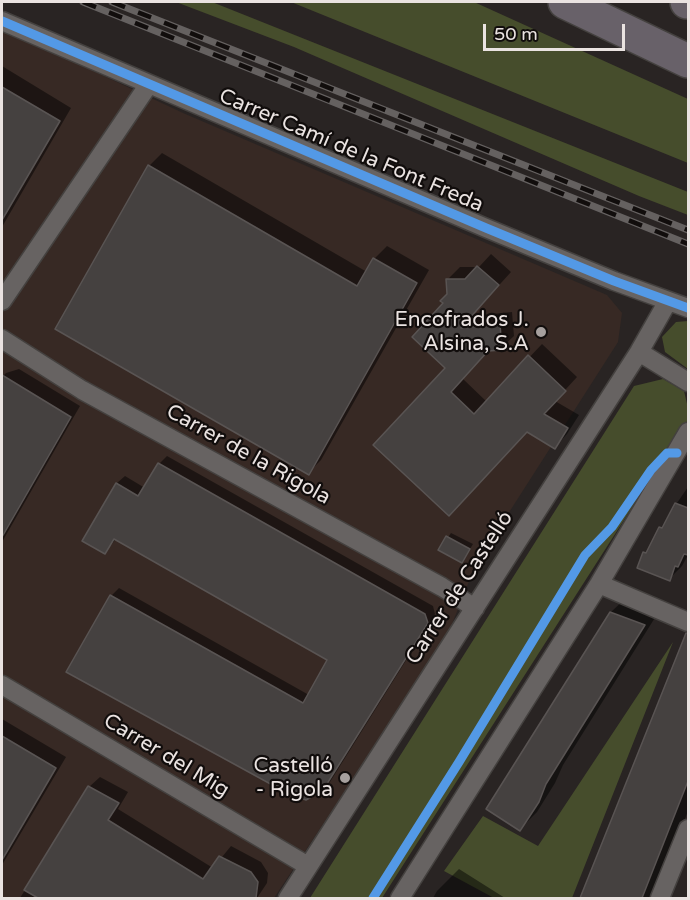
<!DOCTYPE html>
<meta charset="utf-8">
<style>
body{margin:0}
#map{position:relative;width:690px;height:900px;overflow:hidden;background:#292423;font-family:"Varela Round",sans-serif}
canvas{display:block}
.frame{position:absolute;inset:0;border:3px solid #eae3e1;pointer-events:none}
.scale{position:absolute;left:483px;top:24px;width:142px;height:27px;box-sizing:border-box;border:3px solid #eae3e1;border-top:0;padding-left:8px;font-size:18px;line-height:21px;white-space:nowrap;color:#eae3e1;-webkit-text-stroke:4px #110d0c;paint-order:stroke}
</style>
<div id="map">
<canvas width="690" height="900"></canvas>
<div class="frame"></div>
<div class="scale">50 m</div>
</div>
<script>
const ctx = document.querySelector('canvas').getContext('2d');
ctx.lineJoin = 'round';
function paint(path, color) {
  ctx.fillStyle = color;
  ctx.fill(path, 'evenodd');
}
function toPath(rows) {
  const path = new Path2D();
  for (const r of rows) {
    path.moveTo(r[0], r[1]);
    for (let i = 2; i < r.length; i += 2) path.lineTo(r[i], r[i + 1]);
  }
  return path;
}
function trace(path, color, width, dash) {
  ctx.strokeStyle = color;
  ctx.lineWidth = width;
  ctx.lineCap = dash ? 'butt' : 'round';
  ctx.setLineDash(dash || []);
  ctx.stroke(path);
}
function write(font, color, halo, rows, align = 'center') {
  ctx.font = font + ' "Varela Round",sans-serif';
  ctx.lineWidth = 4.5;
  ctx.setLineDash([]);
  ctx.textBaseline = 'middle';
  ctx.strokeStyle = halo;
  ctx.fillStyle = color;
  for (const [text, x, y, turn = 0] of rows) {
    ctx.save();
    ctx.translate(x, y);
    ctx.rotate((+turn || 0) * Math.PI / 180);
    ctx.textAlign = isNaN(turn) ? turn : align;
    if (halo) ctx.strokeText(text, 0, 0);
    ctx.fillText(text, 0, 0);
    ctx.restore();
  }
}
paint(toPath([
 [2,28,183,113,607,295,622,313,618,342,476,564,446,639,274,898,2,898]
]), '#372924');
paint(toPath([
 [176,2,212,2,688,192,688,215,639,196,294,47],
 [291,2,474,2,688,99,688,163],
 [688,321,688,369,665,352,662,337,676,322],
 [663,379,684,391,688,408,688,420,382,898,310,898,634,386],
 [673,642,572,898,494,898,444,871,483,816,538,846]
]), '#464d2c');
paint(toPath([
 [2,66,71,108,2,227],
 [162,153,367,272,374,259,387,246,429,270,321,460,308,473,149,166],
 [491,254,511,272,471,316,512,312,514,336,501,348,489,349,462,378,487,402,542,344,577,377,555,401,579,415,567,434,555,447,527,430,461,501,448,368,445,303,448,294,448,279,460,267,479,267],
 [19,369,80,406,2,542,2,377,6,373],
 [167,456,433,606,435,614,330,782,321,790,68,672,112,595,119,588,309,695,329,659,116,539,105,552,84,541,117,483,125,476,145,488,159,464],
 [688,487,688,555,682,566,669,579,645,553,651,546,668,516],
 [451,533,473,544,462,562,440,549],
 [628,596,661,608,563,765,555,783,537,812,520,829,488,809,611,612],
 [688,638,688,811,654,898,582,898,684,643],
 [2,719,66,757,2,865],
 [100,777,128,792,118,809,213,868,231,846,261,862,268,873,267,883,257,898,20,898,89,787],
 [459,869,505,898,433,898,437,891]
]), '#0007');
const building = toPath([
 [2,87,60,121,2,220,2,87],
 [148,165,357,286,373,258,417,283,309,475,55,329,148,165],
 [477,266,499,285,461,328,500,324,502,350,488,351,451,392,474,414,528,355,566,391,544,414,568,428,555,449,527,432,449,516,373,445,445,368,412,337,443,303,440,301,447,294,446,279,465,279,477,266],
 [2,375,71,417,2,537,2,375],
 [158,463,425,614,428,623,325,787,322,791,306,800,287,793,66,672,110,595,303,703,327,660,114,539,105,554,82,541,116,483,138,496,158,463],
 [675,503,688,508,688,555,684,554,678,567,675,566,670,581,637,568,643,552,646,553,659,527,662,528,675,503],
 [446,536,470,549,462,563,438,550,446,536],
 [610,612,645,625,546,784,539,802,520,831,486,809,610,612],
 [686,633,688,633,688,781,642,898,580,898,686,633],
 [2,736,56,768,2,860,2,736],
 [88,786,119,803,108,820,203,879,219,856,251,872,258,882,256,898,38,898,24,890,88,786]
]);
paint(building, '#454140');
trace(building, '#595453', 1.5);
const minor = toPath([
 [2,21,486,228,614,281,688,308],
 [2,301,149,84],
 [2,339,82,390,442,587,475,608],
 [639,352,688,382],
 [599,584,688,622],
 [2,685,308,866],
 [288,898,587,433,639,352,668,301],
 [400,898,599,584,688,432],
 [660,898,688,829]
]);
const motorway = toPath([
 [565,2,688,61],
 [687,2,688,2]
]);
trace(minor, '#44413f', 21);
trace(motorway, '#44413f', 36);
trace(minor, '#676362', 18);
trace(motorway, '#686169', 33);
const rail = toPath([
 [83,2,688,244],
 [112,2,688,230]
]);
trace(rail, '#656160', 7);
trace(rail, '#110d0c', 4.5, [14]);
trace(toPath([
 [2,21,486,228,614,281,688,308],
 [373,898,459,762,585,555,612,527,651,470,667,453,677,453]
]), '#5399e6', 9);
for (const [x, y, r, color] of [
 [541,332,6,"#a6a09e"],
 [345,778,6,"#a6a09e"]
]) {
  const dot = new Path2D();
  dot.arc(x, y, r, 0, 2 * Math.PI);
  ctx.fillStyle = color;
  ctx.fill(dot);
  trace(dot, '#110d0c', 2);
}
write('21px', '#eae3e1', '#110d0c', [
 ["Carrer Camí de la Font Freda",351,151,23],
 ["Carrer de la Rigola",248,455,29],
 ["Carrer de Castelló",460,588,-57],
 ["Carrer del Mig",166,756,31]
]);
write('21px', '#eae3e1', '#110d0c', [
 ["Encofrados J.",529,320],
 ["Alsina, S.A",529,344],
 ["Castelló",333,766],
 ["- Rigola",333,790]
], 'right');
</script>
